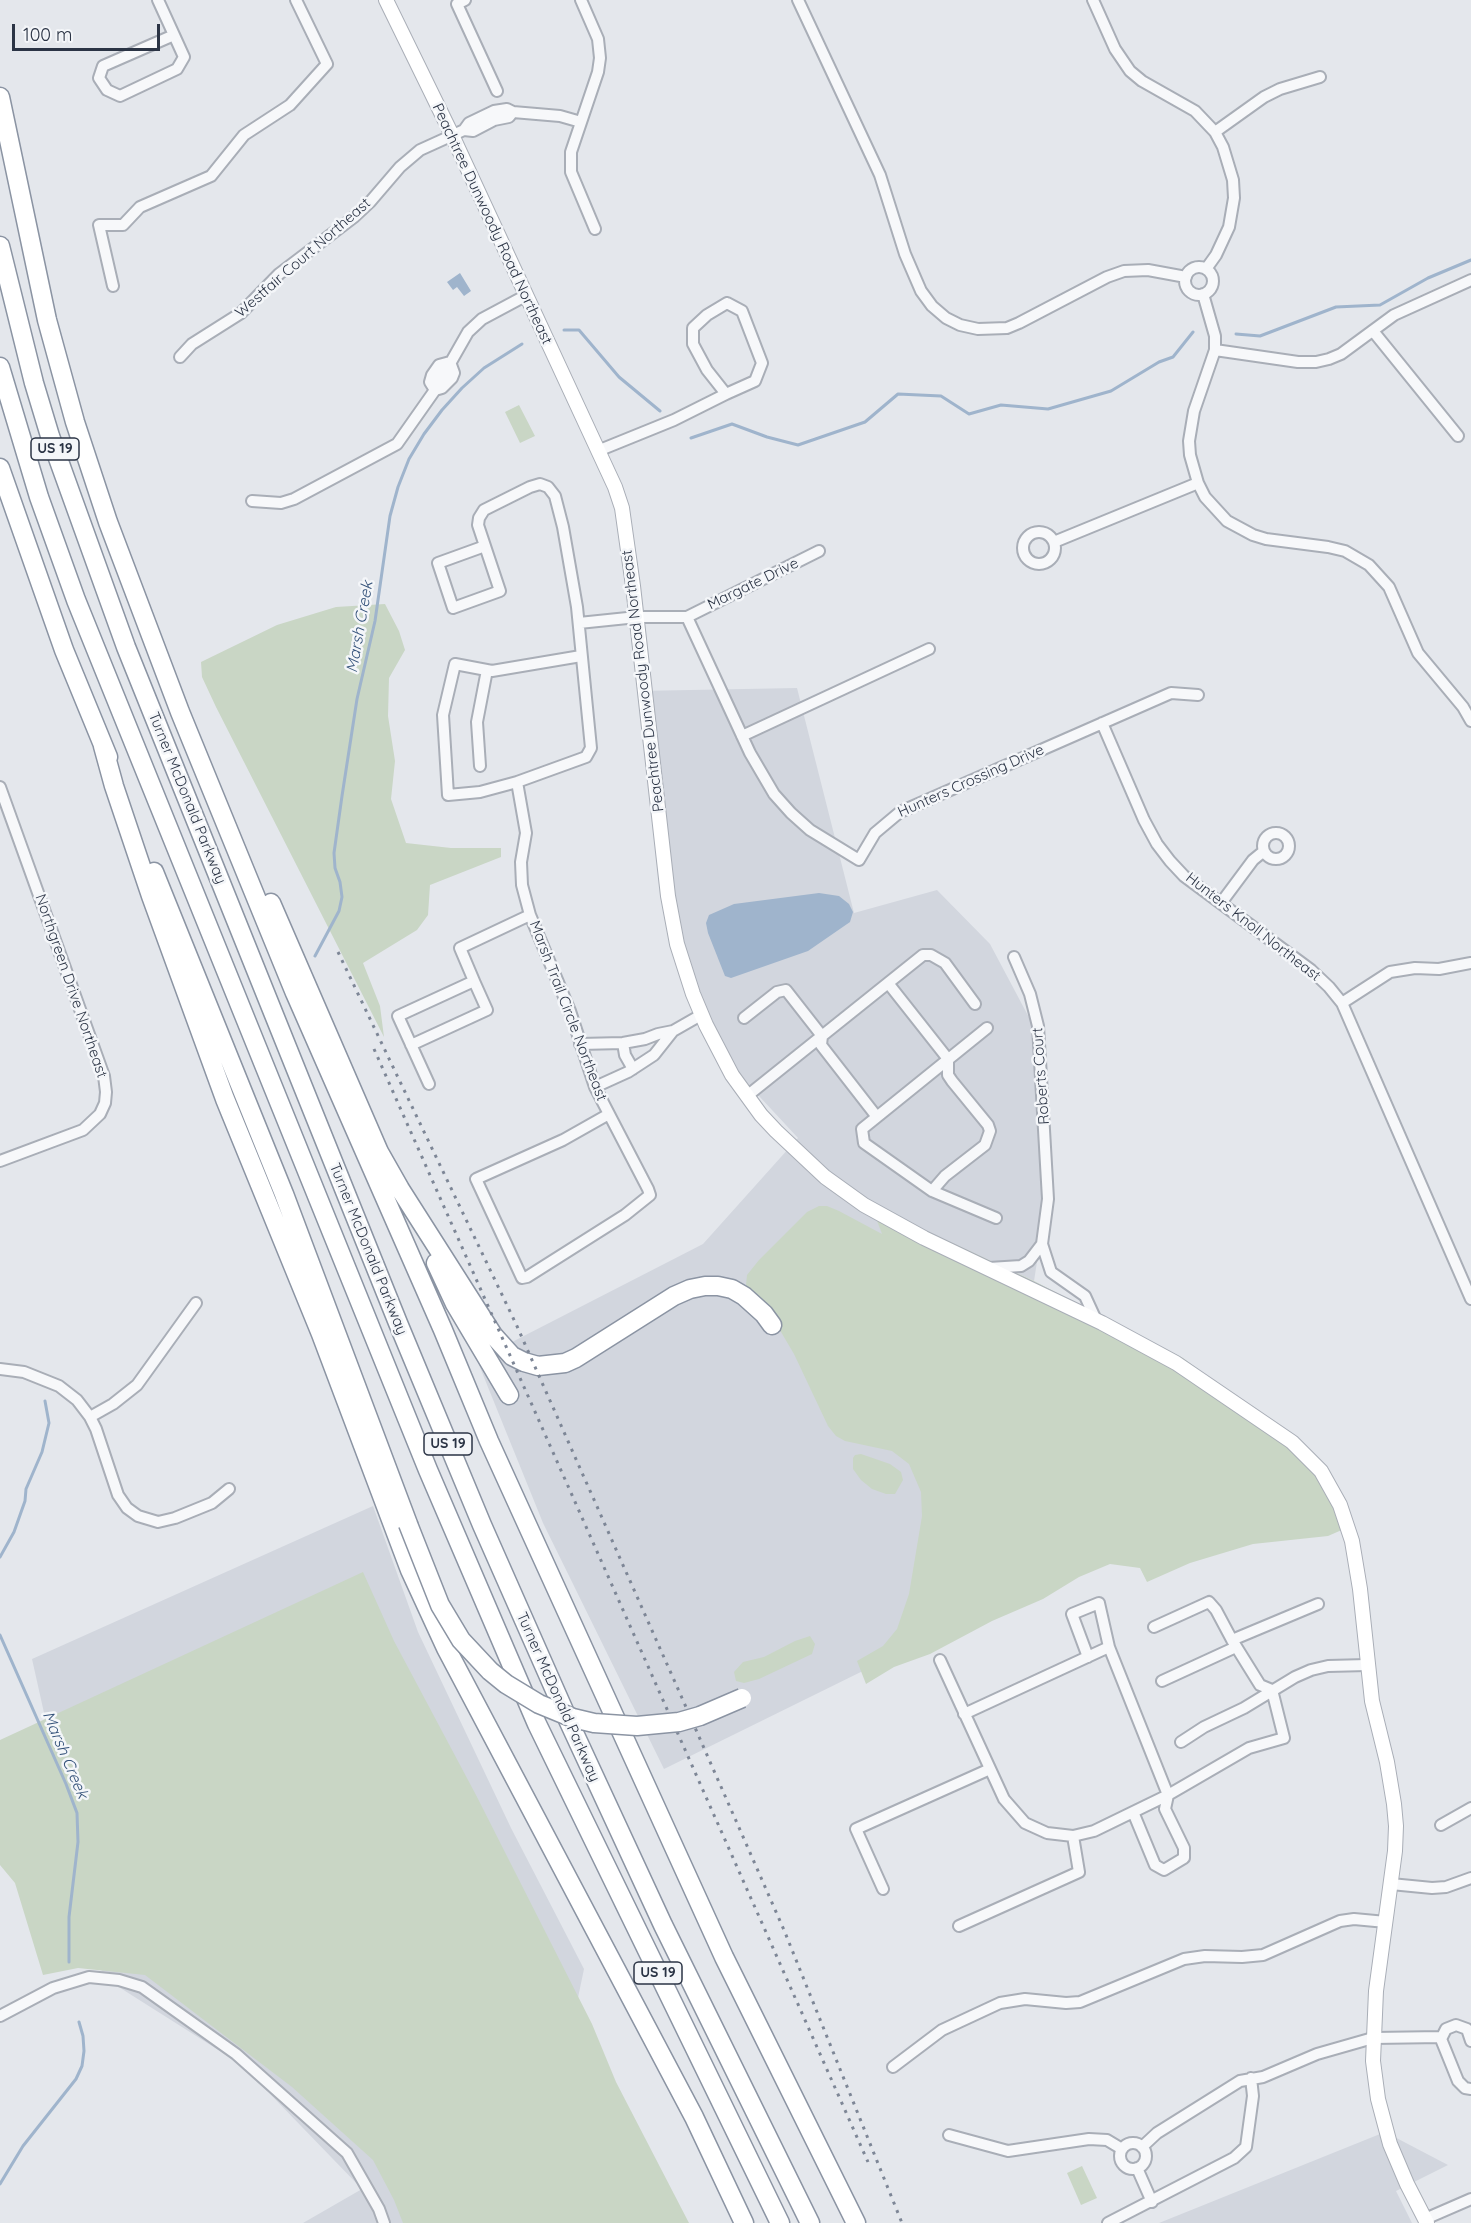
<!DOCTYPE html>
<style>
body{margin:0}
#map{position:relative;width:1471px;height:2223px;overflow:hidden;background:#e4e7ec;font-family:Quicksand,sans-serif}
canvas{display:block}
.scale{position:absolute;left:12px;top:24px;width:148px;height:27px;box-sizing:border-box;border:3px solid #2b3445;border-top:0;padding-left:8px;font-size:18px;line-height:21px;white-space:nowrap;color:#2b3445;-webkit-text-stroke:4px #f4f6f9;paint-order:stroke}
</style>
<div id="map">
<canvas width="1471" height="2223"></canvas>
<div class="scale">100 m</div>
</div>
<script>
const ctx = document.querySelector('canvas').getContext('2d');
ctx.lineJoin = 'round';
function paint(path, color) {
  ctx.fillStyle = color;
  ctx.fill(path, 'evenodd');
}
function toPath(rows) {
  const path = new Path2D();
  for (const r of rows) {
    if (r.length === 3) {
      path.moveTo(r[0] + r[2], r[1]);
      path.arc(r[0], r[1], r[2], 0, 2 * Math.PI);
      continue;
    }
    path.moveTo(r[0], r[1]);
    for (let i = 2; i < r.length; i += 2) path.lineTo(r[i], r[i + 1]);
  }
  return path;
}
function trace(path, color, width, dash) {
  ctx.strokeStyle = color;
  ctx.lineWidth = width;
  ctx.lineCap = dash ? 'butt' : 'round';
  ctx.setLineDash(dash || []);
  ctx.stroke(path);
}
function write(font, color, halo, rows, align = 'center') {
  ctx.font = font + ' Quicksand,sans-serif';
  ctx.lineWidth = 5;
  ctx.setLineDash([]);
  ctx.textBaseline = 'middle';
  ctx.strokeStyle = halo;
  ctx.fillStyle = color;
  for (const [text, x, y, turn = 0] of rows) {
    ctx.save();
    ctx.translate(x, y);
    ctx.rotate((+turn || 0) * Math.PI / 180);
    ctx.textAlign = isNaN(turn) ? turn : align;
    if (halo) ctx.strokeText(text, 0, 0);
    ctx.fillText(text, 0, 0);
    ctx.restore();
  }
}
paint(toPath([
 [797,688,854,913,937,890,990,944,1033,1025,1047,1198,1034,1281,872,1206,1017,1595,664,1769,543,1523,477,1360,703,1244,798,1138,720,1054,683,960,638,691],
 [373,1506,418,1632,511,1828,584,1969,575,2012,443,2223,303,2223,362,2189,242,2065,103,1977,32,1659],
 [1385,2132,1448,2165,1396,2191,1412,2223,1159,2223]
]), '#d2d6de');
paint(toPath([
 [519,405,535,436,520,443,505,412],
 [385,604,399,631,405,650,389,678,388,716,395,761,391,799,406,843,451,848,501,848,501,857,430,885,428,915,417,930,363,963,380,1006,384,1037,216,707,202,677,201,662,277,625,336,607],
 [871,1205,1034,1281,1183,1358,1313,1457,1344,1529,1328,1536,1253,1544,1190,1563,1147,1582,1140,1568,1110,1564,1079,1577,1043,1599,992,1621,930,1654,894,1667,866,1684,857,1661,883,1646,897,1629,909,1594,922,1516,921,1492,909,1464,892,1451,845,1441,836,1436,828,1426,794,1354,771,1315,746,1285,747,1275,759,1260,807,1212,819,1206,827,1206,839,1211,882,1234],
 [861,1454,890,1464,901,1472,903,1480,895,1494,886,1494,872,1489,861,1480,853,1469,853,1458,855,1455],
 [363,1572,394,1641,476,1795,553,1947,592,2024,616,2082,689,2223,403,2223,394,2200,373,2160,292,2087,145,1975,78,1968,43,1975,15,1883,0,1865,0,1740],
 [810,1636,815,1644,812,1654,759,1679,744,1683,736,1681,734,1672,743,1662,764,1657,795,1641],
 [1082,2166,1097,2198,1081,2205,1067,2173]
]), '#c9d6c5');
paint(toPath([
 [460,273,471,291,464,296,457,287,453,290,447,282],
 [819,893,839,896,849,904,853,912,850,922,808,951,731,978,725,976,708,933,706,923,709,915,734,904]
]), '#9fb4cc');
trace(toPath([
 [564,330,579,330,619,377,660,411],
 [1236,334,1260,336,1336,307,1380,305,1428,278,1471,260],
 [691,438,732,424,767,437,798,445,865,422,898,394,941,396,969,414,1001,405,1048,409,1111,391,1159,362,1173,357,1193,332],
 [315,956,339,911,342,897,340,882,335,868,334,853,342,796,357,699,375,621,390,516,398,487,409,459,424,434,442,410,462,388,484,368,522,344],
 [0,1557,14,1532,25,1501,26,1489,42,1452,49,1423,45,1401],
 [0,1635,66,1784,77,1813,78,1842,69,1917,69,1962],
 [0,2184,23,2146,76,2079,82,2066,84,2051,83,2036,79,2022]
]), '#9fb4cc', 3);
const street = toPath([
 [158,0,174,35,184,57,177,69,120,96,107,90,99,78,103,66,174,35],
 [465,0,457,4,497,91],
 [581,0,598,39,600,58,598,72,571,152,571,172,595,229],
 [798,0,880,175,905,254,921,291,932,306,946,318,960,325,978,329,1007,328,1019,323,1107,277,1124,271,1148,270,1186,277],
 [1093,0,1115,49,1130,71,1142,81,1195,111,1215,132,1223,147,1233,180,1234,198,1229,227,1216,255,1206,269],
 [464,130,473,131,494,120,509,117,513,112],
 [1215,132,1264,97,1280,89,1320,77],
 [1199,281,14],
 [113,286,99,225,123,225,140,207,211,176,244,135,290,105,327,64,296,0],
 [1203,294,1215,336,1215,350,1194,411,1189,441,1190,455,1198,483,1205,497,1227,521,1253,535,1266,539,1328,547,1345,551,1369,565,1389,587,1418,653,1463,707,1471,721],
 [727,303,742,311,762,363,755,381,726,394,707,370,693,344,693,328,707,315,727,303],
 [1373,331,1458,436],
 [1215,350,1298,362,1316,362,1329,359,1341,354,1394,315,1471,280],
 [180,357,192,344,241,313,279,274,354,217,370,202,400,167,420,150,464,130,469,123,494,111,507,109,513,112,560,116,581,122],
 [435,390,430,382,432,375,439,365,450,362],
 [435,390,442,388,452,378,454,373,450,362],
 [600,450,674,420,726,394],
 [252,501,281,503,294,499,397,444,435,390,468,332,482,319,525,296],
 [1039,548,16],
 [1054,542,1198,483],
 [485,546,438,563,453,608,500,591,478,525,479,518,484,510,530,487,540,484,548,487,555,496,563,527,577,607,591,748,586,757,517,782,480,792,448,795,443,715,455,664,492,671,581,656],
 [687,617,750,753,774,794,791,813,810,830,859,860,875,833,900,812,1171,693,1198,695],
 [579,623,637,617,687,617,819,551],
 [1102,723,1144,820,1157,844,1170,861,1184,876,1311,970,1329,987,1342,1003,1471,1299],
 [742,736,929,649],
 [480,766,477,722,487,670],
 [517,782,526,833,521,862,522,885,530,915,570,1011,595,1087,609,1114,648,1189,650,1195,625,1215,527,1277,522,1278,476,1179,563,1140,609,1114],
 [0,787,104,1076,106,1092,105,1103,100,1114,83,1130,0,1161],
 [1276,846,13],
 [1221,903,1253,860,1264,851],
 [1014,957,1030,994,1038,1026,1048,1199,1042,1244],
 [888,983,948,1059,948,1075,952,1081,988,1125,990,1131,985,1145,945,1176,932,1191],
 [1342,1003,1390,972,1415,968,1439,969,1471,963],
 [744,1018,777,992,786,990,822,1036,821,1045,877,1117],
 [987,1028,862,1129,864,1143,932,1191,996,1218],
 [623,1043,625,1055,633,1069],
 [580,1044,623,1043,645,1039,658,1034,673,1031,701,1015],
 [411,1045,487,1010,474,981],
 [429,1084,398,1016,474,981,460,948,530,915],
 [595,1087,628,1072,654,1055,673,1031],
 [747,1096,923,955,931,955,945,963,975,1004],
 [989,1268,1021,1266,1029,1261,1042,1244,1051,1272,1085,1296,1096,1320],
 [0,1369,24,1372,59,1386,77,1400,90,1417,96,1429,118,1495,127,1508,138,1516,158,1522,175,1518,212,1503,229,1489],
 [90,1417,113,1404,137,1385,196,1303],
 [1232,1640,1318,1604],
 [1088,1657,1072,1614,1099,1603,1109,1647],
 [940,1660,1004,1799,1025,1823,1047,1833,1073,1836,1094,1831,1168,1795,1249,1748,1284,1738,1272,1690,1260,1685,1232,1640,1216,1610,1209,1602,1154,1627],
 [1162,1681,1236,1647],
 [964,1714,1109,1647,1168,1795,1165,1809,1184,1848,1184,1858,1164,1870,1155,1865,1133,1812],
 [1181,1742,1204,1727,1244,1708,1295,1677,1311,1670,1328,1666,1367,1665],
 [1441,1825,1471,1808],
 [1391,1884,1432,1888,1446,1887,1471,1878],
 [883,1889,856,1829,990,1769],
 [959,1926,1079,1872,1073,1836],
 [0,2016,53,1988,89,1977,119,1980,142,1987,236,2054,347,2153,379,2209,384,2223],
 [1471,2041,1467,2029,1456,2025,1446,2029,1441,2039,1458,2081,1465,2088,1471,2089],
 [893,2067,942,2030,1000,2003,1025,1999,1066,2003,1080,2002,1184,1959,1205,1956,1242,1957,1263,1955,1340,1921,1354,1919,1386,1922],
 [949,2135,1008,2151,1089,2139,1107,2140,1122,2149],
 [1133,2156,13],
 [1142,2147,1157,2133,1240,2081,1263,2077,1317,2054,1373,2038,1442,2037],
 [1137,2168,1152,2202],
 [1425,2219,1471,2199],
 [1108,2223,1234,2158,1246,2147,1253,2096,1251,2078]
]);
const secondary = toPath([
 [386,0,452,135,615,487,622,508,633,586,668,896,677,944,693,994,706,1025,732,1075,761,1115,776,1131,825,1177,864,1205,924,1238,1102,1323,1176,1363,1292,1442,1321,1471,1340,1505,1352,1541,1360,1589,1372,1701,1387,1762,1394,1804,1396,1826,1395,1851,1376,1991,1373,2061,1378,2099,1390,2144,1407,2184,1427,2223]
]);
const highway = toPath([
 [0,97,47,320,75,422,108,522,180,712,295,993,443,1330,489,1441,724,1957,856,2223],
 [0,246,34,383,50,436,126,647,398,1323,482,1525,569,1722,663,1925,810,2223],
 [0,367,39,497,76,600,428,1470,537,1724,780,2223],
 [0,468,64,650,108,757],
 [103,746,114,786,151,896,225,1099,321,1334,410,1570,446,1648,694,2117,744,2223],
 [154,872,284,1194,408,1524],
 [271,903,379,1152,400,1189,493,1335,512,1356,524,1362,538,1366,565,1363,576,1358,674,1296,690,1289,705,1286,718,1286,732,1289,744,1296,764,1314,772,1325],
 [436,1263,455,1304,509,1395]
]);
trace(street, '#a9aeb7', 14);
trace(secondary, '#a9aeb7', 16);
trace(highway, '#8b94a3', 21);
trace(street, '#f7f8fa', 10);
trace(secondary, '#fff', 14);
trace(highway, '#fff', 18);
trace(toPath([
 [338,952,516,1324,682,1698,784,1930,902,2223],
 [374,1049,868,2162]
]), '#7d8696', 3, [3, 6]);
const highwayBridge = toPath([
 [408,1524,440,1605,461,1640,490,1671,506,1684,539,1704,573,1718,594,1723,637,1726,679,1722,700,1716,742,1698]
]);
trace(highwayBridge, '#8b94a3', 21, []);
trace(highwayBridge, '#fff', 18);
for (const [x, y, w] of [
 [55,449,48],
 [448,1444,48],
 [658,1973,48]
]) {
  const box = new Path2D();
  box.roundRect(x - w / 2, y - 11, w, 22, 4.5);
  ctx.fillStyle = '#f4f6f9';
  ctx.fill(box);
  trace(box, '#2b3445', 1.5);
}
write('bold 14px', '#2b3445', null, [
 ["US 19",55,449],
 ["US 19",448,1444],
 ["US 19",658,1973]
]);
write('15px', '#2b3445', '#f4f6f9', [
 ["Peachtree Dunwoody Road Northeast",492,224,65],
 ["Westfair Court Northeast",303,258,-41],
 ["Margate Drive",753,584,-26],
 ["Peachtree Dunwoody Road Northeast",643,681,-97],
 ["Hunters Crossing Drive",971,781,-24],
 ["Turner McDonald Parkway",187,798,68],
 ["Hunters Knoll Northeast",1253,927,38],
 ["Northgreen Drive Northeast",71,986,71],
 ["Marsh Trail Circle Northeast",568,1011,69],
 ["Roberts Court",1041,1076,-94],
 ["Turner McDonald Parkway",368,1249,68],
 ["Turner McDonald Parkway",558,1697,66]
]);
write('italic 16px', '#34527a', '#f4f6f9', [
 ["Marsh Creek",360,627,-80],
 ["Marsh Creek",65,1755,67]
]);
</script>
